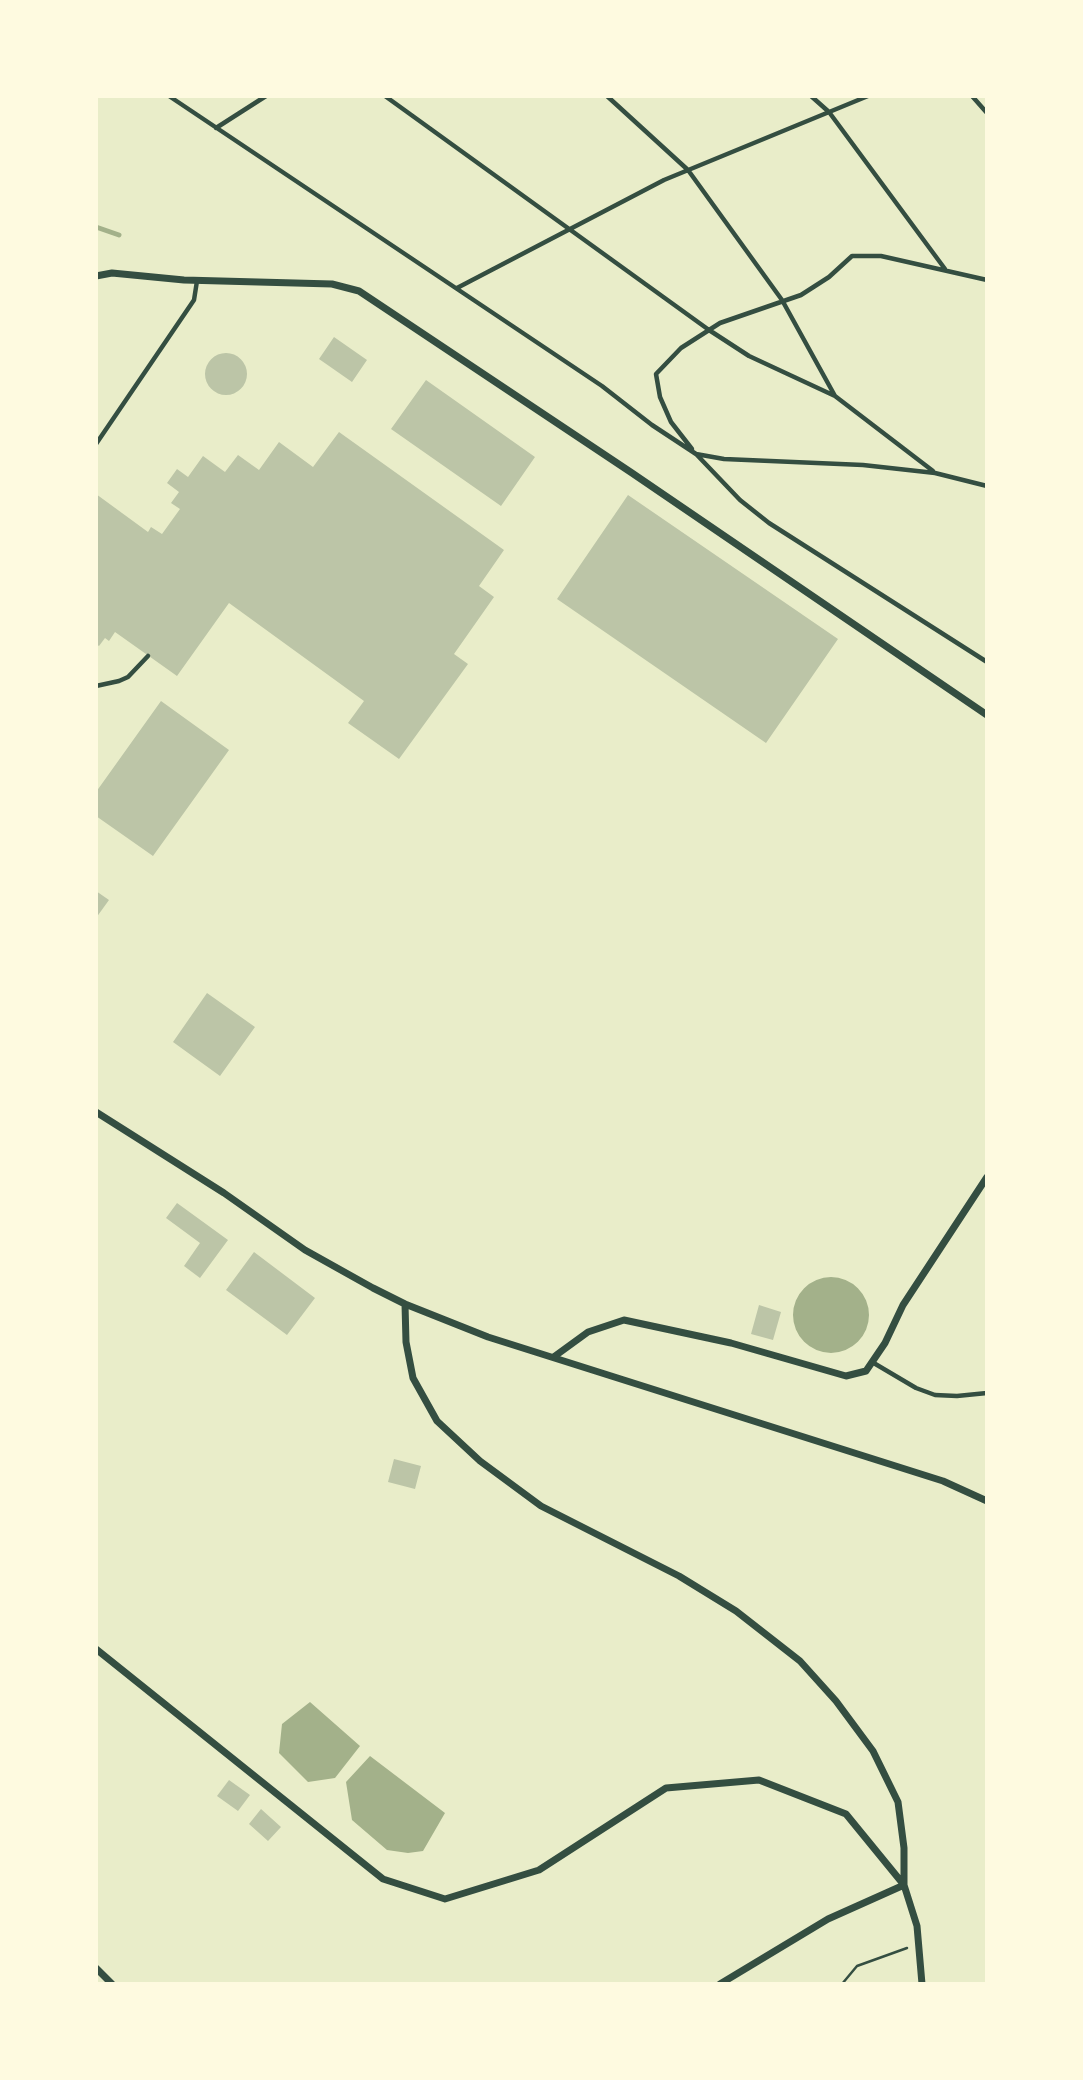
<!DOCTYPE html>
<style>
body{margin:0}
#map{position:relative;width:1083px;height:2080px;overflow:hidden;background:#e9edc9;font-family:Montserrat,sans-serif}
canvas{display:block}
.frame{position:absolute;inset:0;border:98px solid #fefae0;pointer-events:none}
</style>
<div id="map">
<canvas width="1083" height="2080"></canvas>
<div class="frame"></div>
</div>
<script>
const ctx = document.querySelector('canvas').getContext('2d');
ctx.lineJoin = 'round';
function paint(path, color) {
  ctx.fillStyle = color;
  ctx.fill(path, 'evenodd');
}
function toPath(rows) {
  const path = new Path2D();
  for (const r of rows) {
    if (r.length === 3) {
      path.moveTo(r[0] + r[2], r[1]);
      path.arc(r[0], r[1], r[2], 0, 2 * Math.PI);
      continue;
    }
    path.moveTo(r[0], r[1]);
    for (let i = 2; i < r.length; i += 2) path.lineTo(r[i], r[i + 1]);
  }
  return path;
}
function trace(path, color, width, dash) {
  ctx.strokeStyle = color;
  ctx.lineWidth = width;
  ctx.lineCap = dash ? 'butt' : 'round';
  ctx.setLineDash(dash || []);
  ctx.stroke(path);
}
paint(toPath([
 [831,1315,38],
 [310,1702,360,1746,335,1778,308,1782,279,1753,282,1724],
 [370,1756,445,1813,423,1851,408,1853,387,1850,352,1820,346,1782]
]), '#a3b18a');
trace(toPath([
 [96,227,119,235]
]), '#a3b18a', 5);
paint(toPath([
 [334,337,367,360,352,382,319,359],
 [226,374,21],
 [426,380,535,457,501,506,391,429],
 [339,432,504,550,479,586,494,597,454,654,468,664,399,759,348,723,364,701,229,603,177,676,115,632,109,641,105,638,99,646,96,644,96,494,148,532,151,527,162,534,180,509,171,503,179,492,167,483,177,469,188,477,203,456,225,472,238,455,259,470,279,442,313,467],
 [628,495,838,639,766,743,557,599],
 [161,701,229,750,153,856,96,816,96,792],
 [96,891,109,900,96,918],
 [207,993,255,1027,220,1076,173,1042],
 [177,1203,228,1240,200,1278,184,1266,200,1243,166,1218],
 [254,1252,315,1298,287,1335,226,1290],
 [759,1305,781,1312,773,1340,751,1334],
 [394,1459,421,1466,415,1489,388,1482],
 [229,1780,250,1795,238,1811,217,1796],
 [261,1809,281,1827,268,1841,249,1824]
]), '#bcc5a7');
trace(toPath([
 [842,1984,857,1966,907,1948]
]), '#344e41', 2.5);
trace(toPath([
 [169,96,602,386,652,425,696,454,724,459,863,465,935,473,987,486],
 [385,96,709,330,749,356,835,396],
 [607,96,688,170,782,300,835,396,933,471],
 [811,96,829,112,945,269],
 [972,96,987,113],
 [216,128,266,96],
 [457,288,664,180,868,96],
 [96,444,194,300,197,281],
 [692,449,671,422,660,397,656,374,681,348,720,323,801,295,829,277,852,256,881,256,987,280],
 [697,455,740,500,769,523,987,662],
 [96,686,119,681,128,677,148,656],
 [872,1362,916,1388,935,1395,957,1396,987,1393]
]), '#344e41', 4.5);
trace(toPath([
 [96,276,112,273,184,280,332,284,359,291,632,473,987,715],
 [96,1112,224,1193,305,1250,373,1288,405,1304,488,1337,943,1481,987,1501],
 [405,1304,406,1342,413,1378,437,1421,480,1461,541,1506,679,1576,736,1611,800,1661,836,1701,873,1751,898,1802,904,1848,904,1885,828,1919,720,1984],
 [555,1356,588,1332,624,1320,731,1343,846,1376,866,1371,885,1343,903,1305,987,1177],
 [96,1649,383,1879,445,1899,539,1870,666,1788,759,1780,846,1814,904,1885,917,1926,922,1984],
 [96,1968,112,1984]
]), '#344e41', 7);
</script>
